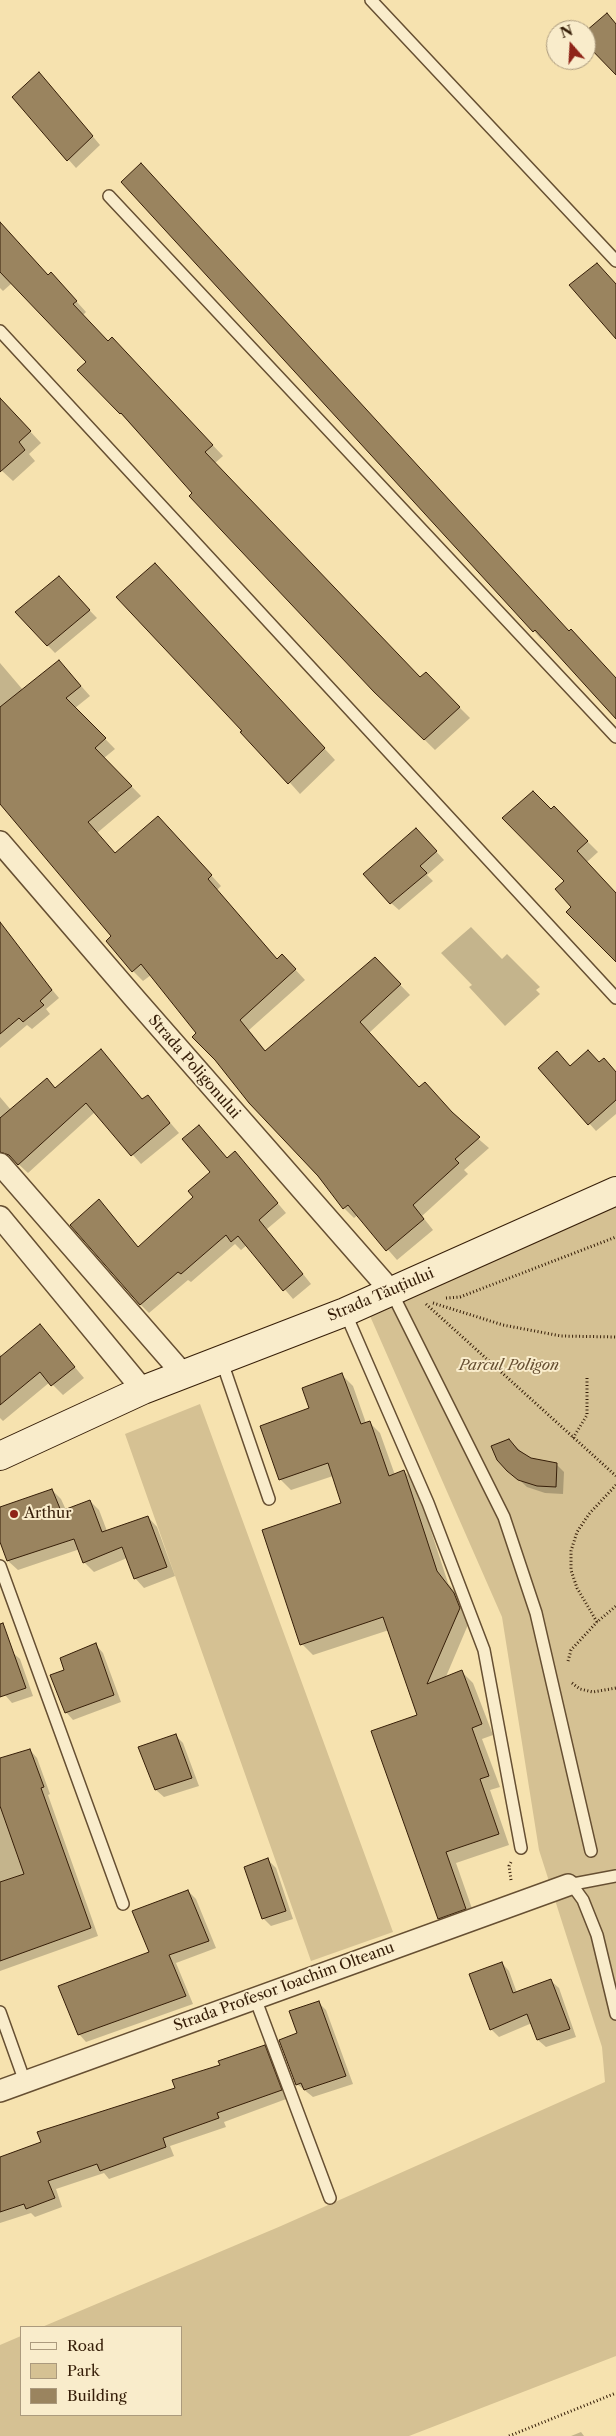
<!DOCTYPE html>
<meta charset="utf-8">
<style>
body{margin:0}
#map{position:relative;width:616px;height:2436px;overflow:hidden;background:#f6e2af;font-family:"Libre Caslon Text",serif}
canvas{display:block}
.legend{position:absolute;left:20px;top:2326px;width:162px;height:90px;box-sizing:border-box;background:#f9eccb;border:1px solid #ab9a7d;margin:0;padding:6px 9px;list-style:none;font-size:15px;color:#361e08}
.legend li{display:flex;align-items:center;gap:10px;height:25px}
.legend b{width:25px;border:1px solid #ab9a7d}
.north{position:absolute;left:546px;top:20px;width:50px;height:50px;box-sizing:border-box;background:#f9eccb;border:1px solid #ab9a7d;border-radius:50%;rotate:341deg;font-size:14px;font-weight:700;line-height:20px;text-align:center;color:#361e08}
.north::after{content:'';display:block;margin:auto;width:18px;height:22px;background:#8f2418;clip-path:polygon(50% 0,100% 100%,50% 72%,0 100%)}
</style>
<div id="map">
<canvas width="616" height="2436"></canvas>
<ul class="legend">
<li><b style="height:6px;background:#f9eccb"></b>Road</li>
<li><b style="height:14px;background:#d5c193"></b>Park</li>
<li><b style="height:14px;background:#9a845f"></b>Building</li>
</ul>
<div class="north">N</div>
</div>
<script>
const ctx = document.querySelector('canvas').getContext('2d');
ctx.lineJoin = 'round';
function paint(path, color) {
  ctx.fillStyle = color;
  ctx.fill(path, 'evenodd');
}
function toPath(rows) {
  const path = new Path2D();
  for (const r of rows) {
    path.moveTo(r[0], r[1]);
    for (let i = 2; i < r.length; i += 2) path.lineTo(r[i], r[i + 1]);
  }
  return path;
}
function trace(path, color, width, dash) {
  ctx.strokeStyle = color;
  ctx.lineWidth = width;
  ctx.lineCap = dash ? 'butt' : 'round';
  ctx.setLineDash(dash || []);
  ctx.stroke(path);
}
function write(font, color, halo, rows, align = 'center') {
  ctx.font = font + ' "Libre Caslon Text",serif';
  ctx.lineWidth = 4;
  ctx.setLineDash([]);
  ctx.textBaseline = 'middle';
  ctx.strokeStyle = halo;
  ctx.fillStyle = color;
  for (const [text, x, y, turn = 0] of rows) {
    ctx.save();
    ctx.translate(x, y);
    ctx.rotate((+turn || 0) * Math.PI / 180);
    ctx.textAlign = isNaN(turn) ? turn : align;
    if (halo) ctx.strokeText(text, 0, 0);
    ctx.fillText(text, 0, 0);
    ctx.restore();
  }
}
paint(toPath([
 [616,1202,616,2356,409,2436,0,2436,0,2345,21,2336,21,2415,181,2415,181,2327,42,2327,281,2226,605,2082,602,2047,539,1850,502,1617,370,1316,441,1280],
 [200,1404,393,1932,311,1961,125,1434]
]), '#d5c193');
paint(toPath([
 [47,82,100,145,76,168,13,97],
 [141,164,569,632,616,679,616,718,543,637,541,639,534,631],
 [0,223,49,276,61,284,86,312,83,315,108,343,122,349,223,456,215,463,420,679,426,674,470,718,435,750,375,691,120,413,88,362,12,283,3,291,0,288],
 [0,399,41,443,29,454,35,461,13,481,0,469],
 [166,575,335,760,300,794,244,731],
 [66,586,97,618,55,653,16,613],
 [59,661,90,696,75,708,115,749,104,758,141,796,97,833,115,854,168,828,221,886,217,890,278,960,292,966,305,980,249,1030,266,1051,385,969,410,995,369,1033,419,1088,489,1148,464,1170,468,1174,422,1216,433,1230,397,1260,358,1215,354,1218,344,1208,151,975,143,981,133,971,108,941,113,936,0,801,0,663,23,690],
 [554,808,598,852,587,862,616,894,616,962,568,912,573,907,551,811],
 [424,838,444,860,427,875,433,881,399,910,391,903],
 [471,927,502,959,507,954,540,987,536,990,540,994,505,1026,469,987,472,985,441,953],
 [38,973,59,998,46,1009,50,1014,32,1029,27,1025,0,1048,0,1004],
 [101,1051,143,1100,148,1097,179,1133,141,1164,95,1112,28,1173,15,1161,8,1160,0,1152,0,1097,11,1110,47,1079,56,1089],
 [600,1063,616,1073,616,1114,596,1131,540,1068],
 [235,1153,286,1213,267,1229,311,1284,293,1299,247,1245,241,1250,235,1244,191,1282,188,1280,149,1313,140,1304,108,1210,139,1248,195,1198,212,1172],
 [40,1326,84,1378,63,1395,50,1382,3,1421,0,1418,0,1354,2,1357],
 [342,1375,353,1386,366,1423,369,1422,380,1433,395,1475,404,1471,415,1482,448,1583,465,1605,470,1620,445,1679,462,1672,473,1683,493,1735,482,1739,500,1787,490,1790,509,1845,456,1863,476,1920,450,1929,439,1918,418,1716,389,1630,313,1655,302,1644,343,1504,333,1476,291,1490,280,1479,311,1409],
 [509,1440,530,1460,556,1464,564,1472,563,1494,545,1493,527,1487,498,1460],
 [52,1490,61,1499,66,1510,90,1501,99,1510,107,1531,148,1517,157,1527,175,1576,144,1588,135,1578,127,1558,94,1572,84,1562,80,1549,18,1570,8,1561,0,1539,0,1509],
 [96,1645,103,1653,121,1702,73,1720,66,1712,66,1670],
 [12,1652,20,1659,33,1696,12,1703,5,1695,0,1681,0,1656],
 [175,1735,183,1743,199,1786,164,1797,156,1790],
 [30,1750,37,1758,50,1794,48,1795,98,1936,0,1971,0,1807,2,1807,0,1800,0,1760],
 [268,1860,276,1868,293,1919,271,1926,264,1919,246,1868],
 [188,1891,196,1899,216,1948,176,1963,193,2004,86,2042,79,2034,151,1953],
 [502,1963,509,1971,517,1993,551,1981,559,1988,576,2037,546,2047,538,2040,532,2023,499,2037,491,2029],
 [319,2003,326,2010,353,2084,313,2097,297,2084,298,2034],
 [264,2046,273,2055,289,2098,224,2122,226,2127,170,2146,174,2156,109,2179,104,2173,56,2189,62,2207,35,2217,31,2213,0,2223,0,2158,177,2089,221,2065],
 [581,2432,584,2436,571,2436]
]), '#0003');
const building = toPath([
 [607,13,616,24,616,75,586,44,586,31,607,13],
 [39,72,93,136,67,161,12,97,39,72],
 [141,163,569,631,571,629,616,678,616,719,535,630,533,632,121,182,141,163],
 [0,222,48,275,51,272,77,301,73,304,108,341,112,337,213,445,205,452,420,677,426,672,460,707,424,740,374,692,189,496,192,493,121,413,120,414,77,370,86,362,0,272,0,222],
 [597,263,616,284,616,339,569,285,597,263],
 [0,398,31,431,19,442,25,450,0,472,0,398],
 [155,563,325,748,288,784,240,732,242,731,116,597,155,563],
 [59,576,90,610,47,646,15,612,59,576],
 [59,660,81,686,66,698,106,738,95,748,132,786,88,822,115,853,158,816,212,875,208,879,277,959,282,954,296,969,240,1020,265,1051,375,957,401,984,360,1022,419,1087,425,1082,452,1112,480,1137,455,1159,459,1163,413,1205,424,1219,386,1251,348,1205,343,1209,318,1176,249,1103,215,1060,192,1037,196,1033,141,964,132,972,106,941,111,936,0,804,0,707,59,660],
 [533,791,551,809,554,806,588,841,577,851,616,893,616,962,566,912,571,907,555,889,564,881,502,818,533,791],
 [416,828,437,851,420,866,427,873,390,904,363,874,416,828],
 [0,922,52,990,40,1001,44,1005,23,1022,19,1018,0,1034,0,922],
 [101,1049,142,1099,148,1095,170,1123,131,1156,86,1103,18,1165,9,1155,0,1152,0,1118,47,1078,55,1088,101,1049],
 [588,1050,599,1062,604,1058,616,1072,616,1100,588,1125,538,1068,557,1051,570,1066,588,1050],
 [199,1125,227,1158,235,1151,278,1203,259,1220,303,1274,283,1291,238,1236,231,1242,226,1235,181,1274,178,1272,140,1305,70,1225,99,1199,138,1247,193,1197,188,1191,210,1172,182,1139,199,1125],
 [40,1324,75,1367,51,1386,40,1372,0,1405,0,1357,40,1324],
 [342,1373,361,1424,370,1421,389,1476,404,1470,437,1571,454,1593,460,1608,427,1684,462,1670,482,1724,472,1728,489,1776,480,1779,499,1834,446,1852,466,1909,438,1919,371,1731,417,1715,383,1617,300,1645,262,1530,341,1503,328,1463,279,1480,260,1426,309,1408,302,1388,342,1373],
 [509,1439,518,1450,531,1458,557,1463,556,1487,537,1486,518,1480,507,1471,497,1460,491,1446,509,1439],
 [52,1489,61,1511,90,1500,102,1532,148,1516,167,1567,134,1579,122,1547,83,1563,74,1539,7,1561,0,1542,0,1507,52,1489],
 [3,1623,26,1688,0,1697,0,1624,3,1623],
 [96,1643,114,1695,65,1713,50,1675,64,1670,60,1658,96,1643],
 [176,1734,192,1778,155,1790,138,1747,176,1734],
 [30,1749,44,1787,41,1788,91,1928,0,1961,0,1882,24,1874,0,1806,0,1758,30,1749],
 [268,1858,286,1911,262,1919,244,1867,268,1858],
 [188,1890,209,1941,169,1955,186,1996,78,2035,58,1986,149,1952,132,1911,188,1890],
 [502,1962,513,1993,551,1979,570,2029,537,2040,527,2014,490,2030,469,1974,502,1962],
 [319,2001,346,2076,304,2090,301,2083,296,2085,279,2040,297,2033,289,2011,319,2001],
 [265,2045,282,2090,217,2113,219,2118,163,2138,166,2147,100,2171,97,2164,48,2181,55,2198,26,2209,24,2204,0,2212,0,2157,41,2142,37,2132,175,2088,172,2080,220,2065,218,2061,265,2045]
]);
paint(building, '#9a845f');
trace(building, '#361e08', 1);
const lane = toPath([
 [371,0,616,261],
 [109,196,616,737],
 [0,331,616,998],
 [391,1291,504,1517,536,1613,591,1851],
 [345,1312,428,1503,484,1650,521,1848],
 [221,1359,269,1499],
 [0,1566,123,1904],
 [568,1885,575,1889,583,1900,597,1935,616,2014],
 [568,1885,616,1876],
 [255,1998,330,2198],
 [0,2012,25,2082]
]);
const street = toPath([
 [0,842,136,1000,391,1291],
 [0,1164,183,1374],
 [0,1217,143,1390],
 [0,2091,568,1885]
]);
const secondary = toPath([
 [0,1456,143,1390,345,1312,616,1191]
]);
trace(lane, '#664f32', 14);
trace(street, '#664f32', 24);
trace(secondary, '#361e08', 30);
trace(toPath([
 [446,1298,460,1297,616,1237],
 [433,1303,503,1325,561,1336,616,1337],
 [426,1304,616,1476],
 [573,1438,587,1415,587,1378],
 [616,1485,589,1514,577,1532,571,1551,571,1570,577,1588,597,1622,616,1606],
 [568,1661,571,1650,597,1622],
 [572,1683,580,1689,593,1692,616,1688],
 [511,1880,509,1866,511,1862],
 [509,2436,616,2393]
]), '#361e08', 3, [1, 2.5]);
trace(lane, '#f9eccb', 11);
trace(street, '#f9eccb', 21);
trace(secondary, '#f9eccb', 28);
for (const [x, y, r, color] of [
 [14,1514,5,"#8f2418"]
]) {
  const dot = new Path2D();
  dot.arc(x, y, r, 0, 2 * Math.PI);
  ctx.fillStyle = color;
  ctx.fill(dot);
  trace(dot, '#f9eccb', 2);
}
write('15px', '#361e08', '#f9eccb', [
 ["Strada Poligonului",194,1067,49],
 ["Strada Tăuțiului",381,1295,-23],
 ["Strada Profesor Ioachim Olteanu",284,1987,-20]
]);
write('italic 15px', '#664f32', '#f9eccb', [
 ["Parcul Poligon",509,1366]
]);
write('15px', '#361e08', '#f9eccb', [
 ["Arthur",24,1514]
], 'left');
</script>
